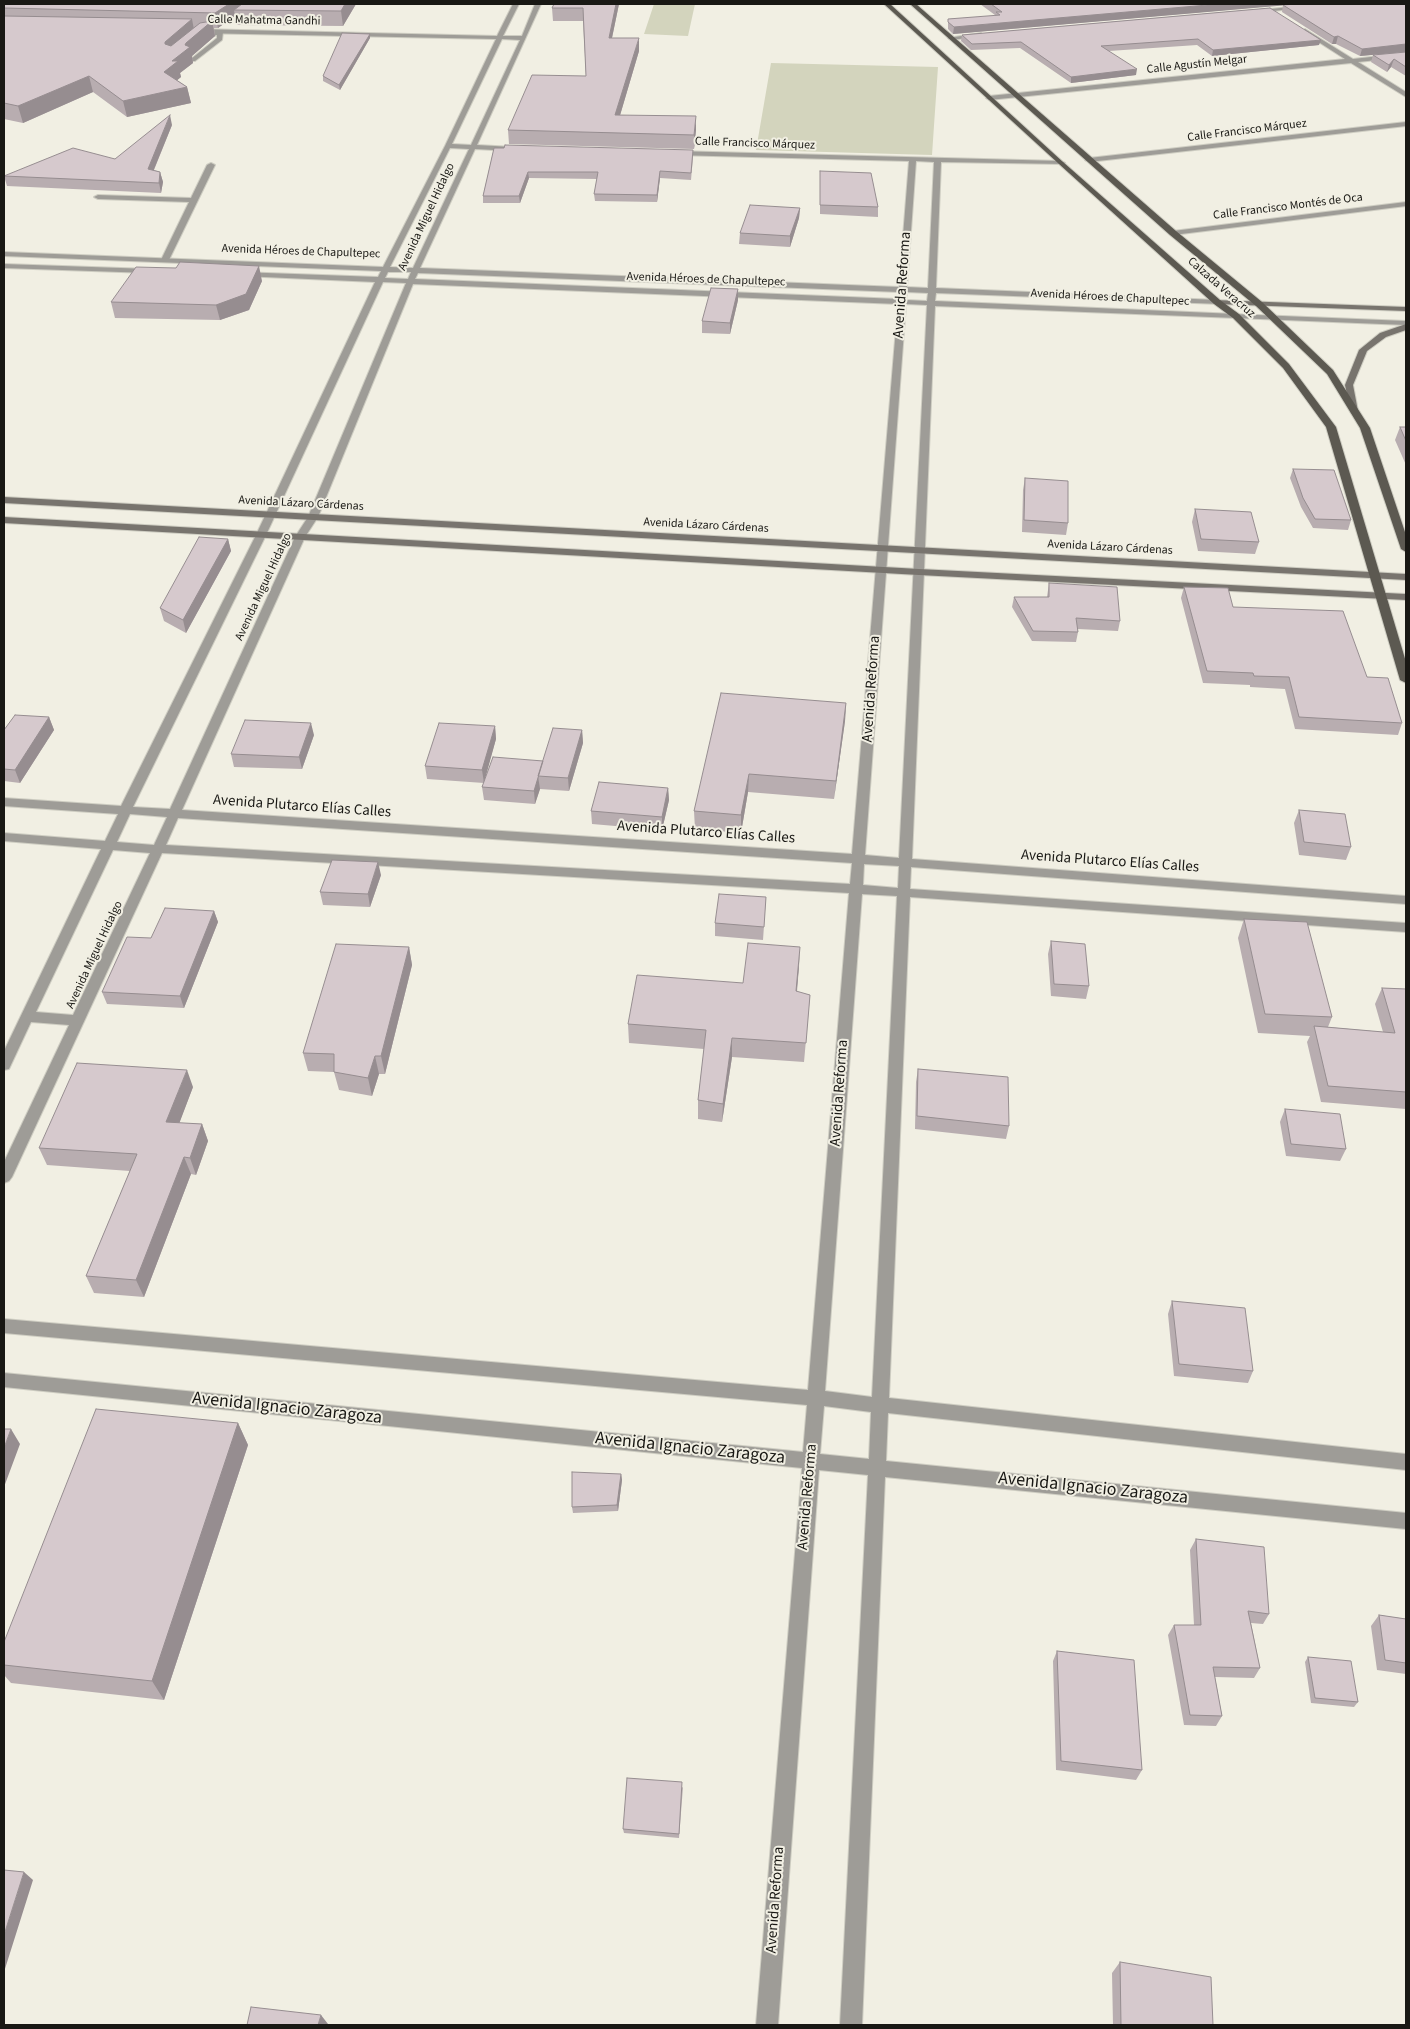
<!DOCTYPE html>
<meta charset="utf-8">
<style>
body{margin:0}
#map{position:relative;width:1410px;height:2029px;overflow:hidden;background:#f1efe3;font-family:"Source Sans 3",sans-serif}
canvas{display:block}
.frame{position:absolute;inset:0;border:5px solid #191814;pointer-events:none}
</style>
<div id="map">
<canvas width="1410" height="2029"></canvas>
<div class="frame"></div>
</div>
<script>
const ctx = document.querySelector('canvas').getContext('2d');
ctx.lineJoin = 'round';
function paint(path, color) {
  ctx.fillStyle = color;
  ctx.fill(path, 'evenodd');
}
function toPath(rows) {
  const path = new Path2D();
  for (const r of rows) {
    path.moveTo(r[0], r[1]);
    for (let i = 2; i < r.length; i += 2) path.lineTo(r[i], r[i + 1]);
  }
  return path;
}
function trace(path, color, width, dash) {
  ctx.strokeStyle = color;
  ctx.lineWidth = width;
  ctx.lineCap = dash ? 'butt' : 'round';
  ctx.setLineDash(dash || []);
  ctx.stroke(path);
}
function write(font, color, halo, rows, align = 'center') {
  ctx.font = font + ' "Source Sans 3",sans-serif';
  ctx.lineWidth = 4;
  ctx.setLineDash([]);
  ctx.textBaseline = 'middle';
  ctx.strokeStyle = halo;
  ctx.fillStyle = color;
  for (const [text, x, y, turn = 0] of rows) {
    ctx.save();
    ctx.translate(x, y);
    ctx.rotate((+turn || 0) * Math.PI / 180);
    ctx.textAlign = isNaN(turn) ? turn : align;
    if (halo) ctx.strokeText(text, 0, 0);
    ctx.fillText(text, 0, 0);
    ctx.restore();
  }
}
paint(toPath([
 [654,4,695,4,688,36,644,34],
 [771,63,938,67,932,155,756,150]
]), '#d3d4bd');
const service = toPath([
 [220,30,223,32,222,40,195,61,191,61,191,59,217,38,217,35,203,38,201,35,220,30],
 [211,163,215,165,168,262,161,260,189,202,98,199,94,197,98,195,191,198,207,165,211,163]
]);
const minor = toPath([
 [513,4,519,4,503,36,522,36,535,4,541,4,477,145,513,147,516,149,513,151,475,149,420,268,899,287,909,161,674,155,671,153,674,151,1061,161,1065,163,1063,164,941,162,936,288,1217,300,1221,302,1220,304,936,293,935,301,1236,314,1240,316,1236,318,935,306,912,859,1406,896,1406,904,911,867,910,889,1406,923,1406,932,910,897,889,1398,1406,1454,1406,1470,888,1413,886,1461,1406,1513,1406,1529,885,1477,862,2025,840,2025,868,1475,819,1470,778,2025,756,2025,802,1468,4,1387,4,1373,803,1452,807,1405,4,1333,4,1319,808,1390,849,893,162,853,12,1177,9,1181,4,1183,4,1162,69,1025,31,1022,9,1069,4,1070,4,1051,101,849,4,841,4,833,105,841,118,814,4,806,4,798,121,806,256,535,375,282,242,276,239,276,239,272,378,277,381,271,4,256,4,252,383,267,445,146,496,39,197,33,194,31,197,29,497,36,513,4],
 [502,39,520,40,471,145,452,144,502,39],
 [450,148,469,149,413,268,390,267,450,148],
 [916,161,934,162,928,288,907,287,916,161],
 [388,272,411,272,408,279,385,278,388,272],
 [418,273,899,292,898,299,415,279,418,273],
 [383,282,406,283,308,517,295,537,170,809,133,807,266,535,383,282],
 [413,284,898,304,852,854,182,810,305,537,318,517,413,284],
 [907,292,928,293,927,301,906,300,907,292],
 [906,304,927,305,899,858,865,855,906,304],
 [130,814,167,817,154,845,117,842,130,814],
 [178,818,852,863,850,884,166,845,178,818],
 [113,850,150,853,73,1015,36,1012,113,850],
 [864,864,899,866,898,888,863,885,864,864],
 [862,894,897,896,872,1397,825,1391,862,894],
 [824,1406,871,1412,869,1459,820,1454,824,1406],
 [1319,4,1339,4,1254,13,1251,11,1319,4],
 [1305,29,1353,59,1406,53,1406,57,1358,62,1406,92,1406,97,1351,63,989,100,986,98,989,96,1345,59,1303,32,1305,29],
 [981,33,983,36,951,40,948,38,981,33],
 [1406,122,1406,126,1089,162,1085,160,1089,158,1406,122],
 [1406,202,1406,206,1173,235,1169,233,1173,231,1406,202],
 [4,264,150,269,154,271,150,273,4,268,4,264]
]);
const tertiary = toPath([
 [1233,314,1406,321,1406,325,1236,318,1232,316,1233,314]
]);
const secondary = toPath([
 [1214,300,1406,307,1406,311,1217,304,1213,302,1214,300],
 [1406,324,1406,330,1386,337,1367,351,1353,385,1358,411,1354,414,1351,413,1345,385,1359,350,1380,333,1406,324],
 [4,497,1406,574,1406,580,4,503,4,497],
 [4,517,919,569,1406,594,1406,600,919,575,4,523,4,517]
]);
const primary = toPath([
 [884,4,890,4,1063,162,1220,300,1239,314,1289,364,1336,427,1406,662,1406,683,1400,680,1326,427,1283,368,1233,318,1214,304,1059,164,884,4],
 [910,4,916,4,1176,231,1262,302,1333,370,1370,428,1406,535,1406,552,1401,549,1360,428,1327,374,1256,306,1170,235,910,4]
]);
trace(service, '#cecdc2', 2);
trace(minor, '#cecdc2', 2);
trace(tertiary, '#cecdc2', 2);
trace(secondary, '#cecdc2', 2);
trace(primary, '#cecdc2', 2);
paint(service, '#9e9c97');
paint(minor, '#9e9c97');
paint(tertiary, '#9e9c97');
paint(secondary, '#78746e');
paint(primary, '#5c5951');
paint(toPath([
 [356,4,343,26,237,25,235,16,218,28,214,28,215,36,192,56,193,63,180,73,181,77,177,80,187,87,191,103,127,117,93,92,23,123,4,119,4,8],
 [554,4,619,4,612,38,639,51,620,115,696,130,694,149,509,144,508,130,586,76,583,21,553,21,552,8],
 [980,4,1406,4,1406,76,1391,67,1387,72,1371,62,1373,55,1381,54,1360,56,1336,44,1332,44,1282,12,1283,5,953,34,948,29,948,19,995,16,995,15],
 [1270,8,1319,45,1212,56,1197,45,1109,51,1136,75,1071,83,1020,48,971,50,961,41,962,35],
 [370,34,370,38,340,90,323,81,323,76],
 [172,125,154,170,160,172,163,182,161,193,7,186,4,176,115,159],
 [494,148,693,157,691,180,660,178,657,202,595,201,594,194,597,179,529,178,520,203,483,203,483,196],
 [820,171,878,207,878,217,820,214],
 [800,208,799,218,790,247,739,244,740,233],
 [262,281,249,310,220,320,115,318,111,302],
 [738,289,738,300,730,334,702,333,702,321],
 [1400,427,1406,427,1406,465,1395,440],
 [1293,469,1351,520,1348,530,1313,528,1301,507,1290,478],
 [1025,478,1068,523,1066,535,1022,532,1023,490],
 [1195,509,1259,542,1255,554,1198,551,1192,522],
 [228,539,231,551,186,633,164,621,160,608],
 [1049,583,1120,621,1118,631,1078,629,1078,632,1076,642,1032,641,1012,607,1014,597,1047,597],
 [1184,587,1233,607,1367,677,1402,723,1398,735,1295,729,1285,689,1250,687,1250,685,1203,683,1181,598],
 [846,703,845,721,834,799,748,792,741,833,695,829,694,811],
 [49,717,54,730,20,783,4,781,4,730],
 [495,726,496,739,484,780,543,761,582,730,583,743,569,791,540,789,535,804,484,800,482,787,484,783,427,779,425,766],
 [314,735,302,769,234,767,231,754],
 [668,788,669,800,662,830,592,824,591,811],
 [1299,810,1351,847,1346,860,1299,855,1294,823],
 [381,875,370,907,323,905,320,892],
 [766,897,763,940,715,936,715,923],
 [214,911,218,922,184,1008,107,1004,102,992,151,938],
 [1244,919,1332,1017,1328,1027,1383,1032,1375,1004,1382,988,1406,989,1406,1109,1321,1102,1307,1042,1310,1036,1258,1033,1238,938],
 [1051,941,1089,986,1086,999,1051,996,1048,954],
 [409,947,412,965,385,1074,379,1074,372,1096,339,1090,334,1072,308,1071,303,1053],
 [799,966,797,992,810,995,804,1062,732,1057,722,1122,698,1119,698,1100,704,1049,629,1043,628,1024,743,983],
 [918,1069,1009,1126,1006,1139,915,1129,916,1082],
 [193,1087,179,1123,202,1124,208,1141,196,1175,191,1174,144,1297,94,1293,86,1276,130,1171,47,1165,39,1148],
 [1285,1109,1346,1149,1340,1161,1286,1156,1280,1122],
 [1172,1301,1253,1371,1248,1383,1174,1376,1168,1314],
 [238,1423,248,1445,164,1700,11,1683,4,1675,4,1642],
 [621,1474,622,1480,618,1511,573,1513,572,1507],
 [1196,1539,1269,1614,1263,1624,1251,1623,1260,1668,1254,1678,1215,1677,1222,1716,1216,1726,1184,1725,1168,1635,1174,1625,1194,1625,1190,1550],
 [1379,1615,1406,1619,1406,1674,1377,1670,1371,1626],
 [1057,1651,1142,1770,1136,1780,1056,1770,1053,1661],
 [1308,1657,1358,1702,1354,1707,1311,1703,1305,1662],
 [683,1787,679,1838,624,1833,623,1829],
 [1120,1962,1213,2025,1113,2025,1112,1973]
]), '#b8adb0');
paint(toPath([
 [229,4,253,4,234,10,235,16,218,28,215,13],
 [345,4,356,4,343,26,341,11],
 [616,4,619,4,609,52,609,38],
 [1219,4,1300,4,953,34,954,27],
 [192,19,195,35,212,21,215,36,192,56,193,63,180,73,181,77,168,88,164,72,169,58,165,44,165,42],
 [370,34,370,38,340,90,339,85],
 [1338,36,1336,44,1332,44,1334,37],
 [639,38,639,51,616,129,615,115],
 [1321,40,1319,45,1212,56,1213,50],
 [1406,44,1406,52,1360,56,1362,49],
 [1394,59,1391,67,1387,72,1389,65],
 [1137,69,1136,75,1071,83,1071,77],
 [89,76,93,92,23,123,18,106],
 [187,87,191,103,127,117,123,101],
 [170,115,172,125,150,179,148,169],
 [696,116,696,130,694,149,694,135],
 [660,171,660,178,657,202,657,195],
 [160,172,163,182,161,193,159,183],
 [528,172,529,178,520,203,519,196],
 [800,208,799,218,790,247,790,236],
 [259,266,262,281,249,310,220,320,216,305],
 [738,289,738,300,730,334,730,323],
 [228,539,231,551,186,633,183,620],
 [846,703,845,721,834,799,836,781],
 [49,717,54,730,20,783,15,770],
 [311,723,314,735,302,769,299,757],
 [495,726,496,739,484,783,482,770],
 [582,730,583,743,569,791,568,778],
 [749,774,748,792,741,833,741,815],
 [538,776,540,789,535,804,534,791],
 [668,788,669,800,662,830,662,817],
 [378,862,381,875,370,907,368,894],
 [214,911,218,922,184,1008,180,996],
 [409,947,412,965,385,1074,381,1056],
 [800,947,799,966,795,1010,796,991],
 [732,1038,732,1057,722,1122,723,1104],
 [375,1056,379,1074,372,1096,368,1078],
 [187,1070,193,1087,173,1140,166,1122],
 [202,1124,208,1141,196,1175,190,1158],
 [184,1157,191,1174,144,1297,136,1280],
 [238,1423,248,1445,164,1700,152,1681],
 [11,1429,20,1444,4,1487,4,1448],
 [621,1474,622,1480,618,1511,617,1505],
 [24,1872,33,1880,4,1972,4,1935],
 [321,2015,328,2024,328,2025,318,2025]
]), '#968d90');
const building = toPath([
 [4,4,229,4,215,13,4,8,4,4],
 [242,4,345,4,341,11,234,10,242,4],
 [554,4,616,4,609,38,639,38,615,115,696,116,694,135,508,130,532,75,586,76,583,8,552,8,554,4],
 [991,4,1219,4,954,27,948,22,948,19,1000,15,996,12,1002,12,991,4],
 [1295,4,1406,4,1406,44,1362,49,1338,36,1334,37,1283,5,1295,4],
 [1270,8,1321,40,1213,50,1198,39,1101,46,1137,69,1071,77,1021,42,972,44,962,35,1270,8],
 [4,16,192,19,165,42,165,44,171,46,200,23,212,21,186,43,185,45,190,47,172,61,178,61,164,72,187,87,123,101,89,76,18,106,4,103,4,16],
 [342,33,370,34,339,85,323,76,342,33],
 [1406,52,1406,67,1394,59,1389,65,1373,55,1406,52],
 [170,115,148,169,160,172,159,183,4,176,73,148,115,159,170,115],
 [505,145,693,150,691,173,660,171,657,195,594,194,598,172,528,172,519,196,483,196,494,148,504,148,505,145],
 [820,171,871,173,878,207,820,205,820,171],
 [750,205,800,208,790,236,740,233,750,205],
 [180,262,259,266,246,294,216,305,111,302,136,267,176,268,180,262],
 [711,288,738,289,730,323,702,321,711,288],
 [1400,427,1406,427,1406,441,1400,427],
 [1293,469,1334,470,1351,520,1315,519,1303,498,1293,469],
 [1025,478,1068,481,1068,523,1024,520,1025,478],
 [1195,509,1251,512,1259,542,1201,539,1195,509],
 [199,537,228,539,183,620,160,608,199,537],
 [1049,583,1117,587,1120,621,1076,618,1078,632,1033,631,1014,597,1049,597,1049,583],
 [1184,587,1228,588,1233,607,1343,611,1367,677,1388,678,1402,723,1299,717,1289,677,1254,676,1253,673,1207,671,1184,587],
 [721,693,846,703,836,781,749,774,741,815,694,811,721,693],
 [15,715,49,717,15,770,4,769,4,730,15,715],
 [245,720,311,723,299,757,231,754,245,720],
 [439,723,495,726,482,770,425,766,439,723],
 [553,728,582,730,568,778,538,776,553,728],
 [493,757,543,761,534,791,482,787,493,757],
 [599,782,668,788,662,817,591,811,599,782],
 [1299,810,1345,814,1351,847,1304,842,1299,810],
 [332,860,378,862,368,894,320,892,332,860],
 [719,894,766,897,764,927,715,923,719,894],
 [165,908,214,911,180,996,102,992,127,937,151,938,165,908],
 [1244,919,1307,922,1332,1017,1265,1014,1244,919],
 [1051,941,1085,944,1089,986,1054,984,1051,941],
 [748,943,800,947,796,991,810,995,806,1043,732,1038,723,1104,698,1100,706,1030,628,1024,637,975,743,983,748,943],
 [336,944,409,947,381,1056,375,1056,368,1078,334,1072,334,1054,303,1053,336,944],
 [1382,988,1406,989,1406,1092,1328,1086,1314,1026,1395,1033,1382,988],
 [77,1063,187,1070,166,1122,202,1124,190,1158,184,1157,136,1280,86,1276,137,1154,39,1148,77,1063],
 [918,1069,1008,1077,1009,1126,917,1116,918,1069],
 [1285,1109,1340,1114,1346,1149,1291,1144,1285,1109],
 [1172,1301,1245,1308,1253,1371,1179,1364,1172,1301],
 [96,1409,238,1423,152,1681,4,1665,4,1642,96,1409],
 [4,1429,11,1429,4,1448,4,1429],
 [572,1472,621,1474,617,1505,572,1507,572,1472],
 [1196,1539,1264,1547,1269,1614,1248,1611,1260,1668,1213,1667,1222,1716,1190,1715,1174,1625,1201,1625,1196,1539],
 [1379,1615,1406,1619,1406,1663,1385,1660,1379,1615],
 [1057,1651,1134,1660,1142,1770,1061,1761,1057,1651],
 [1308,1657,1351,1661,1358,1702,1315,1698,1308,1657],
 [627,1778,682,1782,679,1834,623,1829,627,1778],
 [4,1870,24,1872,4,1935,4,1870],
 [1120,1962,1211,1977,1213,2025,1121,2025,1120,1962],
 [251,2007,321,2015,318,2025,247,2025,251,2007]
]);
paint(building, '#d6c9cd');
trace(building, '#968d90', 1);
write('12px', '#191814', '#f1efe3', [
 ["Calle Mahatma Gandhi",264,21,1],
 ["Calle Agustín Melgar",1197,65,-6],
 ["Calle Francisco Márquez",1247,131,-7],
 ["Calle Francisco Márquez",755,144,2],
 ["Calle Francisco Montés de Oca",1288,207,-7],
 ["Avenida Miguel Hidalgo",427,217,-65],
 ["Avenida Héroes de Chapultepec",301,252,2],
 ["Avenida Héroes de Chapultepec",706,280,2],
 ["Calzada Veracruz",1221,288,41],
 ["Avenida Héroes de Chapultepec",1110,298,3],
 ["Avenida Lázaro Cárdenas",301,504,3],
 ["Avenida Lázaro Cárdenas",706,526,3],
 ["Avenida Lázaro Cárdenas",1110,548,3],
 ["Avenida Miguel Hidalgo",264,587,-65],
 ["Avenida Miguel Hidalgo",95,955,-65]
]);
write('15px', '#191814', '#f1efe3', [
 ["Avenida Reforma",903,285,-86],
 ["Avenida Reforma",872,689,-86],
 ["Avenida Plutarco Elías Calles",302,807,4],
 ["Avenida Plutarco Elías Calles",706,833,4],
 ["Avenida Plutarco Elías Calles",1110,862,4],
 ["Avenida Reforma",840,1093,-86],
 ["Avenida Reforma",808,1497,-85],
 ["Avenida Reforma",776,1900,-86]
]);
write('18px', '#191814', '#f1efe3', [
 ["Avenida Ignacio Zaragoza",287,1409,6],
 ["Avenida Ignacio Zaragoza",690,1449,6],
 ["Avenida Ignacio Zaragoza",1093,1489,6]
]);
</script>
